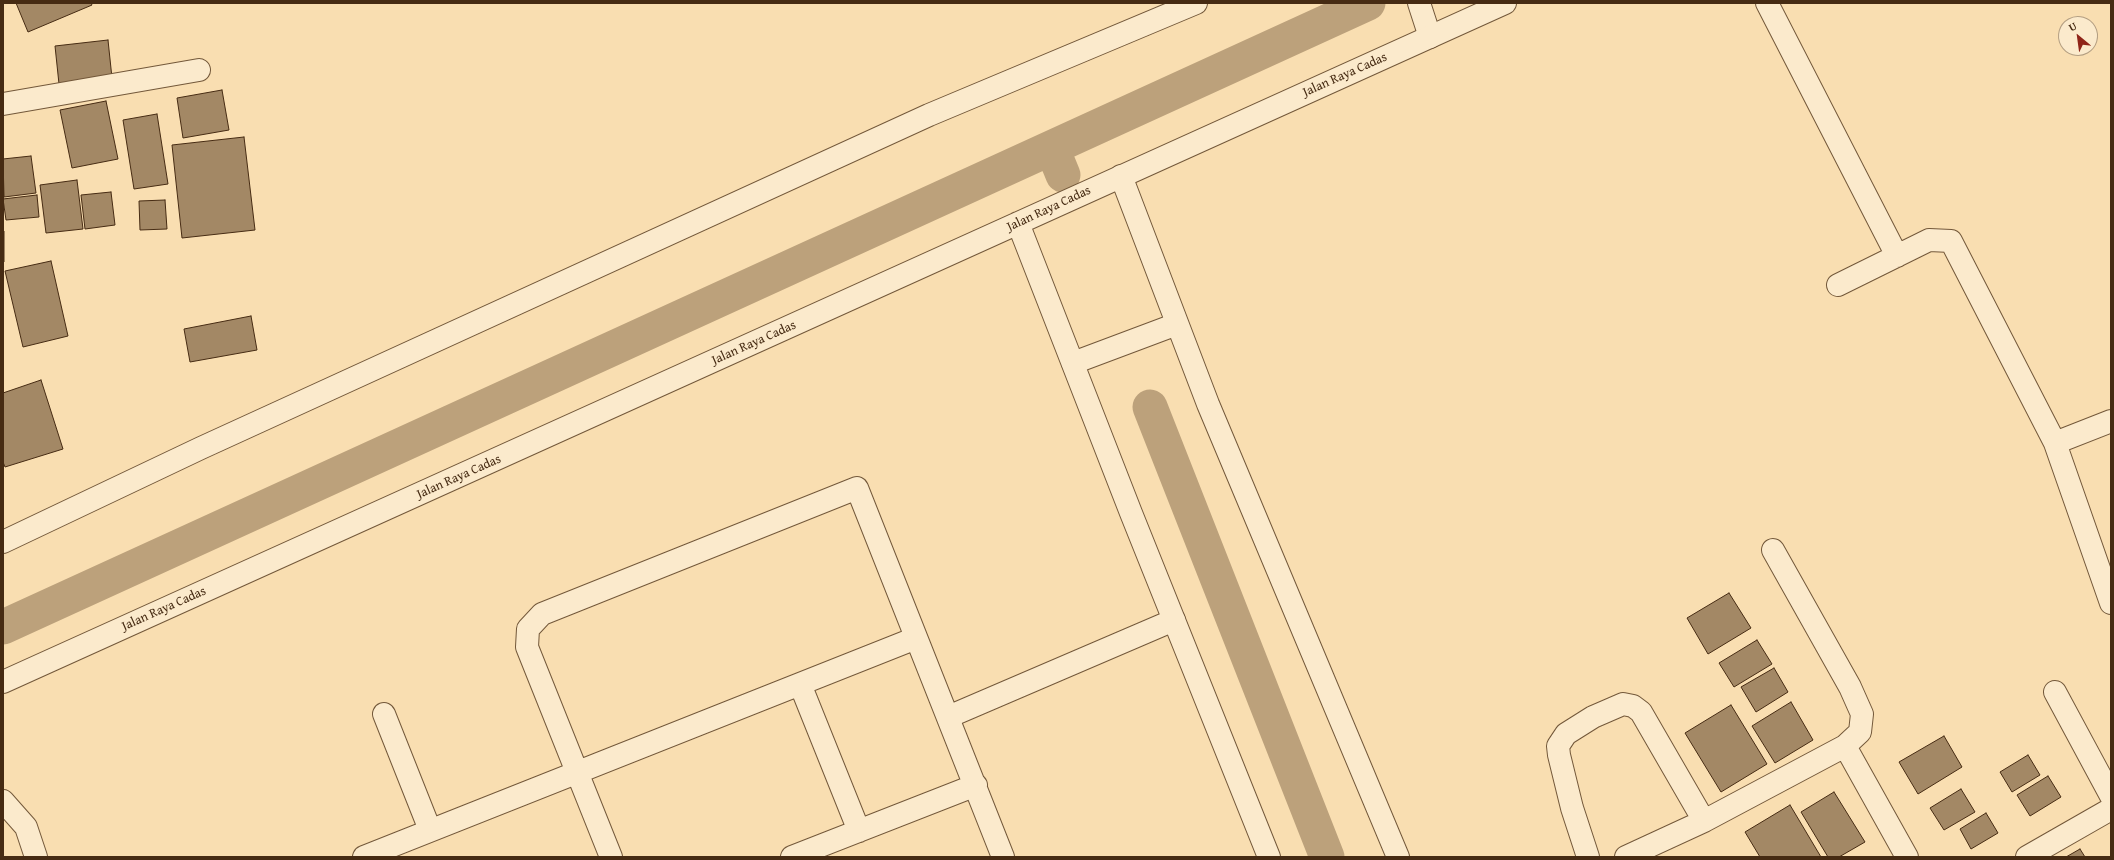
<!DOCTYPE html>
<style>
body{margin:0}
#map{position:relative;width:2114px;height:860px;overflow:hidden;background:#f9deb1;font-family:"Gentium Book Plus",serif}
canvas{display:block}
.frame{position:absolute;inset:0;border:4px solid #462b13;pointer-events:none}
.north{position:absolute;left:2058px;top:16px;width:40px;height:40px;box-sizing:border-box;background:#fbeacc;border:1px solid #b39e82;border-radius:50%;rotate:331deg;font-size:11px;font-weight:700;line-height:16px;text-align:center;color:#462b13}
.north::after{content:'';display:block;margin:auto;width:14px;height:18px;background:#8f2418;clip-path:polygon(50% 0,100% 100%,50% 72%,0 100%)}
</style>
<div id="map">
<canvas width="2114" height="860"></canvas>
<div class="frame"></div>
<div class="north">U</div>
</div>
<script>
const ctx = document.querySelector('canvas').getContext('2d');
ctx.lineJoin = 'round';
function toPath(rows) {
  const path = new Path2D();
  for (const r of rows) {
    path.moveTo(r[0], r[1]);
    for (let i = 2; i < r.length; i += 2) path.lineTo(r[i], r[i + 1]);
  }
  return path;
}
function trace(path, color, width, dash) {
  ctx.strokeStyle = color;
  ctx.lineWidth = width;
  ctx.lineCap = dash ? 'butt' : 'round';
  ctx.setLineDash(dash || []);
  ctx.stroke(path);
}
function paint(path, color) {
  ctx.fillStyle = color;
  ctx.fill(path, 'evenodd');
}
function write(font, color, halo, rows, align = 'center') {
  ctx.font = font + ' "Gentium Book Plus",serif';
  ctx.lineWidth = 3.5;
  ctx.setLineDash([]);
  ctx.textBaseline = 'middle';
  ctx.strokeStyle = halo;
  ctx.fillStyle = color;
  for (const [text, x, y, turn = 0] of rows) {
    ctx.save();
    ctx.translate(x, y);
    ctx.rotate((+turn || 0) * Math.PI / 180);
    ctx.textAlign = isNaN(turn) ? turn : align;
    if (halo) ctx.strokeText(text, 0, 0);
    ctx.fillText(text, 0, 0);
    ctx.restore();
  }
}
trace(toPath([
 [1052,148,1063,175],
 [1150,407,1327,857],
 [3,627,1368,3]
]), '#bca17b', 35);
const building = toPath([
 [16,3,91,3,92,5,28,32,16,3],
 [108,40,112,78,59,84,55,46,108,40],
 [222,90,229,130,183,138,177,98,222,90],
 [106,101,118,159,72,168,60,110,106,101],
 [157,114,168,184,134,189,123,120,157,114],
 [244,137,255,230,182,238,172,145,244,137],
 [31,156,36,193,4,197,3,159,31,156],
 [77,180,83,229,46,233,40,185,77,180],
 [111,192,115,225,85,229,81,195,111,192],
 [37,195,39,217,6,220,3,199,37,195],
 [165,200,167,229,140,230,139,201,165,200],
 [3,231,4,231,4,262,3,262,3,231],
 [51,261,68,336,23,347,5,271,51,261],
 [251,316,257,350,190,362,184,329,251,316],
 [41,380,63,449,5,467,3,462,3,393,41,380],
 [1729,593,1751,628,1708,654,1687,618,1729,593],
 [1757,640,1772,664,1734,687,1719,663,1757,640],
 [1774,668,1788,692,1756,712,1741,687,1774,668],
 [1791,702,1813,740,1775,763,1752,726,1791,702],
 [1731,705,1767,764,1721,792,1685,733,1731,705],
 [1944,736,1962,767,1918,794,1899,762,1944,736],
 [2028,755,2040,775,2012,792,2000,772,2028,755],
 [2048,776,2061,797,2030,816,2017,795,2048,776],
 [1961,789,1975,812,1944,830,1930,808,1961,789],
 [1834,792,1865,842,1839,857,1828,857,1801,812,1834,792],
 [1790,805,1821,857,1760,857,1745,832,1790,805],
 [1986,813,1998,833,1971,849,1960,829,1986,813],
 [2080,849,2085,857,2066,857,2080,849]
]);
paint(building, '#a38865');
trace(building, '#462b13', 1);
const minor = toPath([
 [1419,3,1430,37],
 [1767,3,1897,256],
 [3,104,199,70],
 [1121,176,1208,404,1398,857],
 [1838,285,1929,240,1951,241,2055,443,2111,603],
 [1073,363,1177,324],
 [2055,443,2111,421],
 [3,542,201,448,929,115,1196,3],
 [800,684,859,831],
 [2055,692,2111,796],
 [384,714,430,830],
 [948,717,1174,620],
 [1845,746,1907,857],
 [3,801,26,827,36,857],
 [364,857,916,638],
 [611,857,527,647,528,629,542,614,857,488,1003,857],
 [792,857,976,785],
 [1588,857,1572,808,1559,755,1558,746,1566,734,1593,717,1623,704,1633,706,1641,712,1704,821],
 [1626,857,1704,821,1845,746,1860,732,1862,714,1850,687,1773,550],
 [2027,857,2111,809]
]);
const tertiary = toPath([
 [1018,223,1131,513,1269,857],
 [3,682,1505,3]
]);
trace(minor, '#73583a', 24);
trace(tertiary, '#73583a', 24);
trace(minor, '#fbeacc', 22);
trace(tertiary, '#fbeacc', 22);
write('13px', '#462b13', '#fbeacc', [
 ["Jalan Raya Cadas",1345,75,-24],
 ["Jalan Raya Cadas",1049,209,-25],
 ["Jalan Raya Cadas",754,343,-24],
 ["Jalan Raya Cadas",459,477,-24],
 ["Jalan Raya Cadas",164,609,-24]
]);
</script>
